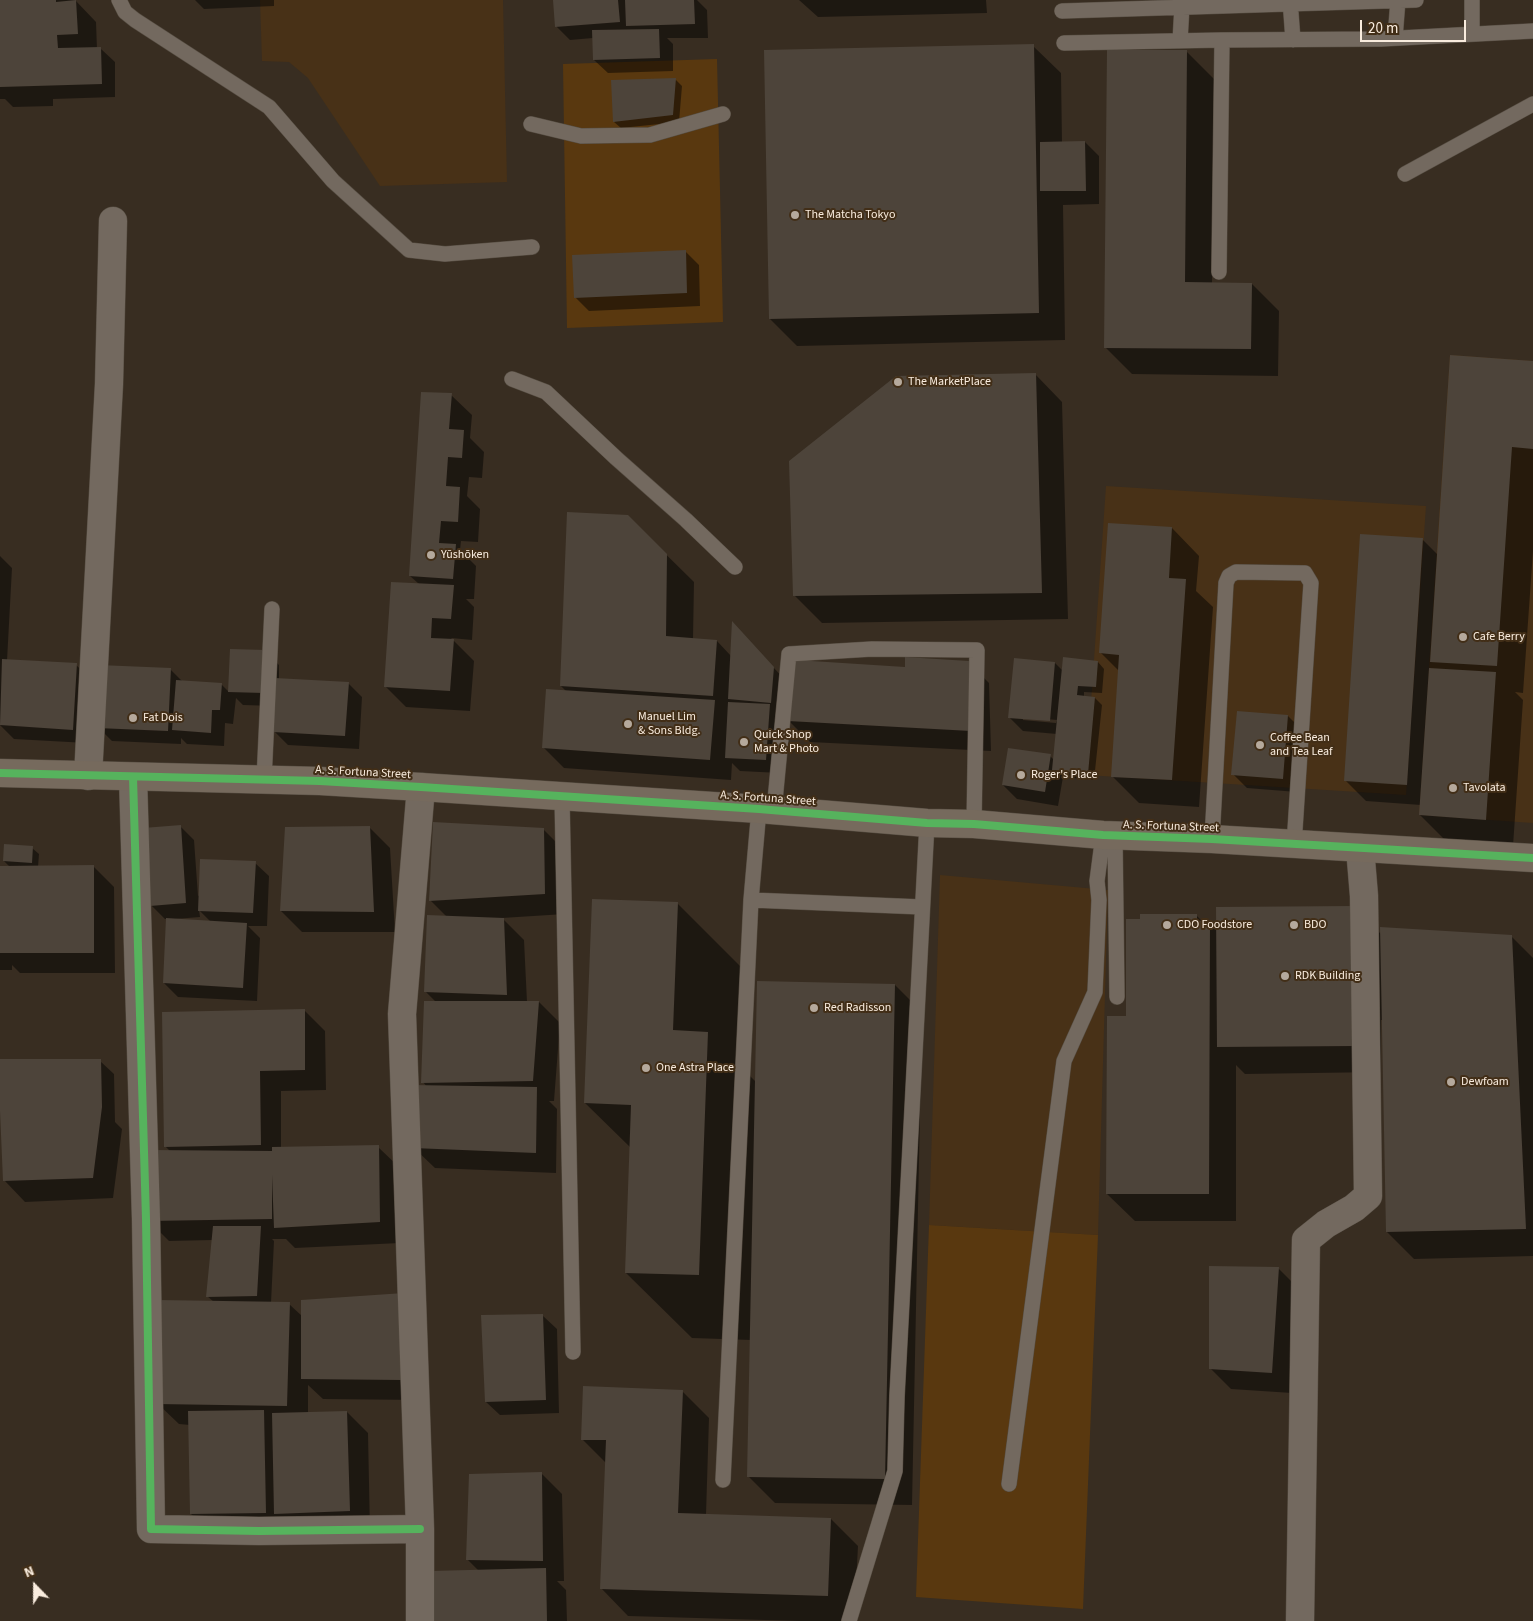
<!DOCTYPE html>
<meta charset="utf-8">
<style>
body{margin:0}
#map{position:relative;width:1533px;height:1621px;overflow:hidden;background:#382d21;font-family:"Source Sans 3",sans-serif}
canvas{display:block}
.north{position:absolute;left:10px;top:1561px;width:50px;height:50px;-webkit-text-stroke:4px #422e17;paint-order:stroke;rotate:338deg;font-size:14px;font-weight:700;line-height:20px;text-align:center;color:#f9ecde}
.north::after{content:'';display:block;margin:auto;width:18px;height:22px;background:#f9ecde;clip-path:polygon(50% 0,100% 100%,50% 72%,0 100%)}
.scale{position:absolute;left:1360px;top:20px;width:106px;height:22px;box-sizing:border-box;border:2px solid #f9ecde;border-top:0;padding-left:6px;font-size:15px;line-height:18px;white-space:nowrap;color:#f9ecde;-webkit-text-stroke:4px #422e17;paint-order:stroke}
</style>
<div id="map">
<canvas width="1533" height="1621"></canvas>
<div class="north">N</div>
<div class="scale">20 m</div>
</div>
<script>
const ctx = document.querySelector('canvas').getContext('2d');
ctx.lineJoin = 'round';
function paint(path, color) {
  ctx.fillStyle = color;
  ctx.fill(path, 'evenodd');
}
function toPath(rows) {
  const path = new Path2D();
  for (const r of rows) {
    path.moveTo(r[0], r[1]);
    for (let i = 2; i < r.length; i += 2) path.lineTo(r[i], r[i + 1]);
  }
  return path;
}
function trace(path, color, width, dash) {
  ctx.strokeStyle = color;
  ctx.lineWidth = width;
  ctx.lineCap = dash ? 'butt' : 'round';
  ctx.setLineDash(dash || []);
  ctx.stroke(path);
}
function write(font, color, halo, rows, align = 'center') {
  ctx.font = font + ' "Source Sans 3",sans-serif';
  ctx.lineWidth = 4;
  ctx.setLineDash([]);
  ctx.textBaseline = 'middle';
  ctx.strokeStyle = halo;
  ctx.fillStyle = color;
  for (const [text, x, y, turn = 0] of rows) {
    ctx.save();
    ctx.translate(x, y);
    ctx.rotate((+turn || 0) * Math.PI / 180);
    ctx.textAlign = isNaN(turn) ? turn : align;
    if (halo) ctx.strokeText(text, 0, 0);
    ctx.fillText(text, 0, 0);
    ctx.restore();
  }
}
paint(toPath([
 [260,0,503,0,507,182,380,186,308,78,289,62,262,61],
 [1450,355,1533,361,1533,823,1419,815],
 [1106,486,1426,506,1406,795,1086,775],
 [940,875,1108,890,1098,1235,929,1225]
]), '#483117');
paint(toPath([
 [717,59,723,322,567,328,563,64],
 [929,1225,1098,1235,1083,1609,916,1597]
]), '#59380f');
paint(toPath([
 [0,0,75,0,96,22,97,49,101,49,115,62,115,97,53,99,53,106,13,107,5,99,0,99],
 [195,0,274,0,274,6,204,9],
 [554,0,697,0,707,10,708,38,667,38,673,44,673,71,608,73,594,60,593,38,570,40,556,26],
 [799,0,986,0,987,13,818,17],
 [1033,46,1061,73,1062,143,1085,142,1099,156,1099,204,1063,205,1065,340,797,346,770,319],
 [1187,52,1214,79,1212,283,1252,284,1279,311,1278,376,1132,374,1105,347],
 [676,80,682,86,679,122,621,128,614,122],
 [685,251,699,265,700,306,589,311,575,297],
 [1533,362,1533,551,1523,693,1515,692,1523,700,1513,846,1447,842,1420,815,1421,805,1366,801,1345,780,1422,539,1438,555],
 [1035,374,1062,402,1068,619,822,623,795,596],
 [451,395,472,415,470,438,484,452,482,478,469,477,467,496,480,509,478,542,461,541,460,550,476,566,474,599,466,599,474,607,472,640,451,638,474,661,470,711,406,707,385,686,419,584,410,576],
 [627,516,694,582,693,639,717,641,731,656,745,637,787,682,780,773,740,771,732,763,731,780,564,768,543,747,566,691,561,686],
 [1172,528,1199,556,1196,591,1213,607,1199,807,1139,803,1112,776,1119,671,1101,653],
 [0,556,12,568,7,661,76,665,90,678,87,743,14,739,0,725],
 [231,650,266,652,279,665,279,679,348,683,362,697,359,749,288,745,274,731,275,706,243,705,236,698,233,724,225,723,224,746,187,744,181,738,181,744,112,741,98,727,170,669,183,682,222,685,229,692],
 [968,662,989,683,991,751,810,742,789,721,906,669],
 [1098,662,1104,669,1102,693,1084,692,1084,697,1095,698,1102,705,1094,780,1063,777,1058,806,1017,799,1003,785,1050,756,1054,760,1057,734,1023,731,1009,717,1055,663,1063,671],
 [1023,717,1057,720,1056,723,1023,720],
 [1238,712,1288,716,1302,730,1297,792,1247,788,1233,774],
 [180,826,194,840,198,896,255,863,269,876,267,926,248,926,260,938,257,1001,178,997,164,983,167,919,165,919,151,905],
 [199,910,211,922,176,920,175,919,200,917],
 [369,827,390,848,395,932,302,932,281,911],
 [543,829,564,850,565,914,502,918,524,940,527,1002,539,1002,560,1023,554,1101,549,1101,557,1109,556,1173,435,1168,414,1148,427,1087,423,1082,436,1002,426,992,447,917,430,900],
 [32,848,39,854,38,867,94,867,114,887,115,973,20,973,12,965,12,970,0,970,0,867,10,867,4,861],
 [677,903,743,969,739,1065,756,1082,895,985,922,1012,912,1505,775,1503,748,1476,751,1340,692,1338,626,1273,631,1148,585,1103],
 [1353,907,1382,935,1512,937,1533,958,1533,1256,1414,1259,1387,1232,1383,1020,1381,1020,1381,1072,1245,1074,1236,1065,1236,1221,1135,1221,1107,1194,1127,1017,1196,915,1203,922,1209,922,1217,930],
 [304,1010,325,1031,326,1090,281,1091,281,1148,378,1147,399,1167,400,1243,295,1248,286,1239,272,1239,274,1241,271,1303,289,1304,302,1316,404,1294,421,1400,323,1399,308,1385,308,1413,347,1412,368,1433,370,1532,212,1534,191,1514,190,1425,179,1424,158,1404,214,1302,207,1296,213,1240,169,1241,148,1220,170,1151,165,1146],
 [100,1061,114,1074,115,1122,122,1129,113,1198,25,1202,5,1181],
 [1278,1268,1299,1289,1292,1393,1231,1389,1210,1368],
 [543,1316,557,1329,559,1413,500,1415,486,1402],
 [682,1391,709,1418,706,1515,831,1519,858,1546,854,1621,799,1621,628,1616,601,1588,606,1463,582,1439],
 [542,1474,562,1494,564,1581,557,1581,566,1590,567,1621,432,1621,479,1571,467,1559]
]), '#0007');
paint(toPath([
 [0,0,56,0,56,2,76,0,78,34,57,35,58,48,101,47,102,84,0,87],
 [553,0,618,0,620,22,555,27],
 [625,0,694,0,695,24,626,26],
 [659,29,660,58,593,60,592,30],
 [1034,44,1039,313,769,319,764,50],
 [1107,50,1187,50,1185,282,1252,283,1251,349,1104,348],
 [676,78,673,115,613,122,611,80],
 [1085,141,1086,191,1040,191,1040,142],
 [686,250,687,293,574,298,572,255],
 [1450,355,1533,361,1533,449,1512,447,1497,666,1430,662],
 [1036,373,1042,593,793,596,789,461,896,376],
 [421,392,452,393,449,429,464,430,462,458,448,457,446,486,460,487,458,522,441,521,439,543,456,544,453,579,409,576],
 [567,512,628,515,667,554,666,636,717,640,713,696,560,686],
 [1108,523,1172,527,1169,578,1186,579,1172,780,1111,777,1119,655,1099,653],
 [1360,534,1423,538,1407,785,1344,781],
 [391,582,454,585,451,619,432,618,431,638,454,639,450,691,384,687],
 [732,621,774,667,771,703,728,699],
 [230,649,266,650,264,693,228,692],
 [905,657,969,661,971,731,788,721,796,660,905,667],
 [1063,657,1098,661,1096,687,1078,686,1077,695,1095,697,1088,774,1052,770],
 [1014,658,1055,662,1050,721,1008,718],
 [2,659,77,663,73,730,0,725],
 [99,665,171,668,168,731,97,728],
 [1429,668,1496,672,1486,820,1419,815],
 [275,678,349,682,345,736,273,732],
 [176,680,222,683,220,710,212,710,211,733,172,730],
 [546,689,715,700,710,760,542,748],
 [728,702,770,704,766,760,725,758],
 [1237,711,1288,715,1283,779,1231,775],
 [1008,748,1051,754,1045,792,1002,785],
 [433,822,544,828,545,894,429,901],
 [181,825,186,903,150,906,143,828],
 [370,826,374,912,280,911,285,827],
 [4,844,33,846,32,863,3,861],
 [200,859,256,861,253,913,198,911],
 [94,865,94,953,0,953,0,866],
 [592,899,678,902,673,1030,708,1032,699,1275,625,1273,631,1105,584,1103],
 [1354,906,1355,1046,1217,1047,1216,907],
 [1140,914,1197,914,1197,921,1210,921,1209,1194,1106,1194,1107,1016,1126,1016,1126,919,1140,919],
 [427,915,504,918,507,995,424,992],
 [166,918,247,923,243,988,163,983],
 [1380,927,1512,935,1526,1229,1386,1232],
 [757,981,895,984,885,1479,747,1477],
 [424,1001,539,1001,533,1081,421,1083],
 [305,1009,305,1070,260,1071,261,1145,164,1147,162,1012],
 [0,1059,101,1059,102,1107,93,1178,3,1181,0,1111],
 [411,1085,537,1087,536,1153,413,1148],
 [379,1145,380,1222,274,1228,272,1175,272,1219,147,1221,150,1150,272,1151,272,1147],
 [213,1226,261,1226,257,1296,206,1297],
 [1209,1266,1279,1267,1272,1373,1209,1369],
 [404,1293,401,1380,301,1379,301,1300],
 [157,1300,290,1302,287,1406,157,1404],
 [543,1314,546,1400,485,1402,481,1315],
 [583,1386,683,1390,678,1513,831,1518,828,1596,600,1589,606,1440,581,1440],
 [264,1410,266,1513,190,1514,188,1411],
 [347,1411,350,1511,274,1514,272,1413],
 [542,1472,543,1561,466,1560,469,1474],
 [546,1568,547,1621,431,1621,430,1571]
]), '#4d443a');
const lane = toPath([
 [119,0,125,12,135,20,269,107,333,181,409,250,445,254,532,247],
 [1290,0,1293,40],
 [1062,11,1416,0],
 [1472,34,1472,0],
 [1395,38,1398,0],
 [1180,41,1182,6,1184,0],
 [1064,43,1222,40,1381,39,1533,31],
 [531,124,581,136,650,135,723,114],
 [1405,174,1533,104],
 [1219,272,1222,40],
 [512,379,546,392,616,458,686,520,735,567],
 [264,780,272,609],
 [562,797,573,1352],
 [759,809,751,900,922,907],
 [774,811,789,654,872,649,977,650,974,824],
 [1115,835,1117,997],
 [1212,839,1226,583,1229,576,1236,572,1305,573,1311,583,1294,845],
 [723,1480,751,900],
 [1009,1484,1064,1061,1095,992,1099,900,1097,881,1103,835],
 [849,1621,895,1471,897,1396,927,823]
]);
const street = toPath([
 [88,776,109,384,113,221],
 [133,777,146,1219,151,1529,259,1531,420,1529],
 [420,1621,420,1529,402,1014,421,787],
 [1300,1621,1306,1240,1326,1224,1354,1208,1368,1196,1364,896,1360,848]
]);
const secondary = toPath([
 [0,773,320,781,421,787,759,809,927,823,974,824,1103,835,1212,839,1533,858]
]);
trace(lane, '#554c41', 16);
trace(street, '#554c41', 29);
trace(secondary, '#554c41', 29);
trace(lane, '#73695f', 15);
trace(street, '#73695f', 28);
trace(secondary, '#766a5d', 28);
trace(toPath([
 [0,773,320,781,421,787,759,809,927,823,974,824,1103,835,1212,839,1533,858],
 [133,777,146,1219,151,1529,259,1531,420,1529]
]), '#56b35d', 8);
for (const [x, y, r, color] of [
 [795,215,5,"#b5a99c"],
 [898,382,5,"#b5a99c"],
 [431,555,5,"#b5a99c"],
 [1463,637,5,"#b5a99c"],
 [133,718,5,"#b5a99c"],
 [628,724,5,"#b5a99c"],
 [744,742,5,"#b5a99c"],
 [1260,745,5,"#b5a99c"],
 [1021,775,5,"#b5a99c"],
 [1453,788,5,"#b5a99c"],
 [1167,925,5,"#b5a99c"],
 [1294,925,5,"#b5a99c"],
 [1285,976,5,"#b5a99c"],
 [814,1008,5,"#b5a99c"],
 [646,1068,5,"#b5a99c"],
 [1451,1082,5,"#b5a99c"]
]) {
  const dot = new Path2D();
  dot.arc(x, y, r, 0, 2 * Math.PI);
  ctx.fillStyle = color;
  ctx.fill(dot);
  trace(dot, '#422e17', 2);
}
write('12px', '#f9ecde', '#422e17', [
 ["The Matcha Tokyo",805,215],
 ["The MarketPlace",908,382],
 ["Yūshōken",441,555],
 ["Cafe Berry",1473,637],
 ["Manuel Lim",638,717],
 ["& Sons Bldg.",638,731],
 ["Fat Dois",143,718],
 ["Quick Shop",754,735],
 ["Mart & Photo",754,749],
 ["Coffee Bean",1270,738],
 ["and Tea Leaf",1270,752],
 ["Roger's Place",1031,775],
 ["Tavolata",1463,788],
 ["CDO Foodstore",1177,925],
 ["BDO",1304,925],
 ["RDK Building",1295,976],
 ["Red Radisson",824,1008],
 ["One Astra Place",656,1068],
 ["Dewfoam",1461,1082]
], 'left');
write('12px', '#f9ecde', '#422e17', [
 ["A. S. Fortuna Street",363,773,3],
 ["A. S. Fortuna Street",768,799,4],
 ["A. S. Fortuna Street",1171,827,2]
]);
</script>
